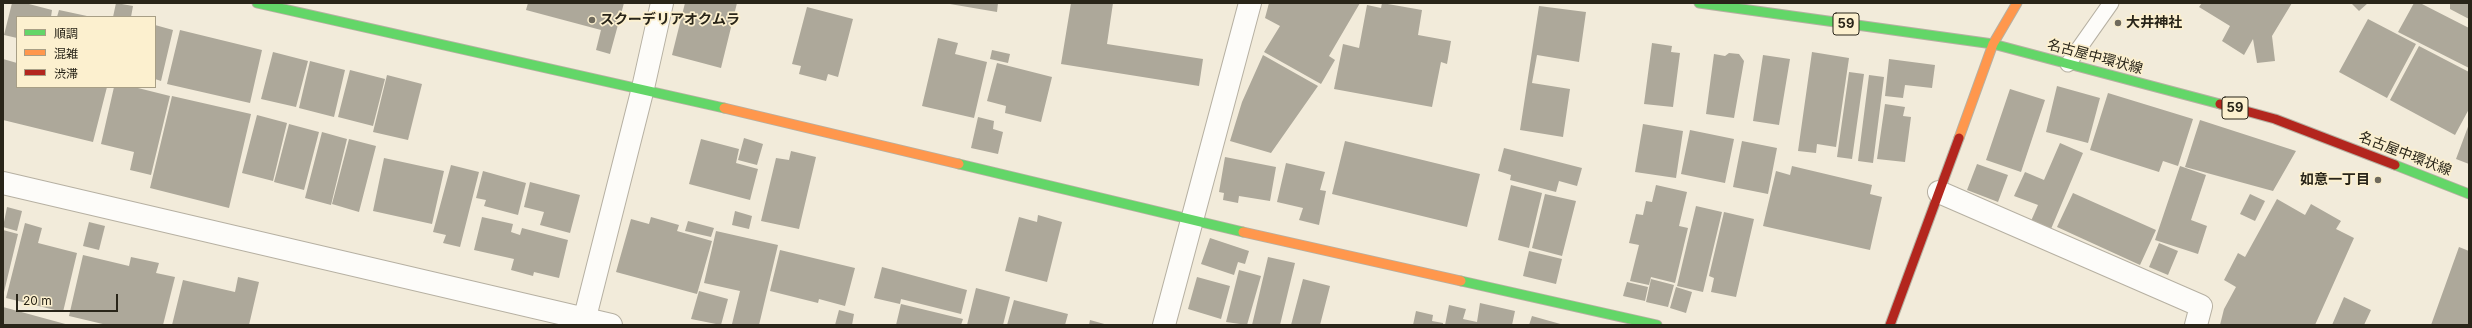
<!DOCTYPE html>
<meta charset="utf-8">
<style>
body{margin:0}
#map{position:relative;width:2472px;height:328px;overflow:hidden;background:#f2ebda;font-family:Inter,"Noto Sans JP",sans-serif}
canvas{display:block}
.frame{position:absolute;inset:0;border:4px solid #292519;pointer-events:none}
.legend{position:absolute;left:16px;top:16px;width:140px;height:72px;box-sizing:border-box;background:#fcf0cf;border:1px solid #a89f86;margin:0;padding:5px 7px;list-style:none;font-size:12px;color:#292519}
.legend li{display:flex;align-items:center;gap:8px;height:20px}
.legend b{width:20px;border:1px solid #a89f86}
.scale{position:absolute;left:16px;top:294px;width:102px;height:18px;box-sizing:border-box;border:2px solid #292519;border-top:0;padding-left:5px;font-size:12px;line-height:14px;white-space:nowrap;color:#292519;-webkit-text-stroke:3px #fcf0cf;paint-order:stroke}
</style>
<div id="map">
<canvas width="2472" height="328"></canvas>
<div class="frame"></div>
<ul class="legend">
<li><b style="height:5px;background:#63d668"></b>順調</li>
<li><b style="height:5px;background:#ff974d"></b>混雑</li>
<li><b style="height:5px;background:#b3261e"></b>渋滞</li>
</ul>
<div class="scale">20 m</div>
</div>
<script>
const ctx = document.querySelector('canvas').getContext('2d');
ctx.lineJoin = 'round';
function paint(path, color) {
  ctx.fillStyle = color;
  ctx.fill(path, 'evenodd');
}
function toPath(rows) {
  const path = new Path2D();
  for (const r of rows) {
    path.moveTo(r[0], r[1]);
    for (let i = 2; i < r.length; i += 2) path.lineTo(r[i], r[i + 1]);
  }
  return path;
}
function trace(path, color, width, dash) {
  ctx.strokeStyle = color;
  ctx.lineWidth = width;
  ctx.lineCap = dash ? 'butt' : 'round';
  ctx.setLineDash(dash || []);
  ctx.stroke(path);
}
function write(font, color, halo, rows, align = 'center') {
  ctx.font = font + ' Inter,"Noto Sans JP",sans-serif';
  ctx.lineWidth = 3.5;
  ctx.setLineDash([]);
  ctx.textBaseline = 'middle';
  ctx.strokeStyle = halo;
  ctx.fillStyle = color;
  for (const [text, x, y, turn = 0] of rows) {
    ctx.save();
    ctx.translate(x, y);
    ctx.rotate((+turn || 0) * Math.PI / 180);
    ctx.textAlign = isNaN(turn) ? turn : align;
    if (halo) ctx.strokeText(text, 0, 0);
    ctx.fillText(text, 0, 0);
    ctx.restore();
  }
}
paint(toPath([
 [12,3,25,3,52,10,51,17,17,17,17,38,4,35],
 [116,3,133,6,131,17,113,17],
 [528,3,624,3,610,54,596,50,601,30,526,10],
 [685,3,737,3,721,68,672,55],
 [944,3,998,3,997,12],
 [1071,3,1113,3,1107,44,1203,59,1199,86,1061,64],
 [1269,3,1360,3,1329,56,1335,60,1321,84,1264,52,1280,26,1265,18],
 [1382,3,1422,10,1418,35,1451,41,1447,64,1441,62,1432,107,1334,89,1343,44,1359,48,1367,5,1381,8],
 [2202,3,2292,3,2272,36,2275,61,2257,63,2253,39,2244,55,2222,41,2230,26,2199,7],
 [2351,3,2368,3,2359,11],
 [2414,3,2420,3,2469,28,2469,68,2398,32],
 [2450,3,2469,3,2469,19,2450,9],
 [1539,6,1586,12,1579,62,1537,55,1532,83,1570,89,1563,137,1520,130],
 [807,7,853,19,838,77,828,74,826,81,799,74,801,66,792,64],
 [59,10,87,16,86,17,57,17],
 [2368,19,2416,44,2387,98,2339,72],
 [155,25,173,30,161,81,155,79],
 [180,30,262,50,250,103,167,84],
 [938,38,958,43,955,54,987,62,974,118,922,106],
 [1652,43,1672,46,1671,52,1680,53,1673,107,1644,104],
 [2419,46,2469,72,2469,109,2455,135,2390,100],
 [992,50,1010,54,1008,63,990,59],
 [273,52,308,61,296,107,261,99],
 [1812,52,1849,58,1836,147,1817,144,1816,153,1798,151],
 [1729,53,1739,54,1744,61,1734,118,1706,114,1714,54,1725,56],
 [1263,55,1318,86,1271,153,1230,141,1242,102],
 [1763,55,1790,59,1779,125,1753,121],
 [3,59,17,63,17,87,107,87,93,142,3,120],
 [1889,59,1935,65,1932,88,1905,85,1903,98,1885,96],
 [310,61,345,70,334,117,299,108],
 [997,63,1052,77,1041,122,1005,113,1006,106,987,101],
 [350,70,385,79,373,126,338,117],
 [1849,72,1864,74,1852,159,1837,157],
 [387,75,422,84,408,140,373,132],
 [1869,75,1884,77,1873,163,1858,161],
 [2057,86,2100,98,2088,143,2046,132],
 [114,87,134,87,170,96,151,175,130,170,134,152,101,144],
 [2010,89,2045,100,2021,172,1986,160],
 [2108,93,2193,119,2178,166,2163,161,2159,172,2090,150],
 [172,96,251,114,229,208,150,188],
 [1885,104,1905,107,1903,116,1911,117,1905,162,1877,159],
 [257,115,287,123,273,181,242,173],
 [978,117,994,121,993,129,1003,132,998,154,971,148],
 [2200,120,2296,151,2273,191,2185,167],
 [289,124,319,132,304,190,274,182],
 [1643,124,1683,131,1676,178,1635,172],
 [2469,124,2469,164,2456,159],
 [1690,130,1734,139,1725,183,1681,174],
 [322,132,347,139,331,205,305,198],
 [744,138,763,144,757,165,738,160],
 [349,139,376,146,359,212,332,204],
 [701,139,739,149,736,163,758,169,750,200,689,184],
 [1345,141,1480,174,1467,227,1332,194],
 [1742,141,1777,148,1768,194,1733,187],
 [2060,143,2083,153,2051,229,2031,221,2038,205,2014,196,2025,172,2044,180],
 [1504,148,1582,168,1577,186,1559,181,1556,192,1510,180,1511,175,1498,171],
 [791,151,816,157,799,229,761,221,776,158,789,160],
 [1225,157,1276,167,1270,201,1239,196,1238,203,1223,200,1224,193,1219,192],
 [384,158,444,171,432,224,373,211],
 [1286,163,1325,172,1320,190,1326,191,1319,225,1299,220,1303,208,1277,202],
 [1977,164,2008,175,1998,202,1967,190],
 [451,165,479,172,460,247,443,243,446,235,433,232],
 [1792,166,1872,185,1870,194,1882,197,1870,250,1763,226,1776,171,1790,175],
 [2180,166,2206,175,2191,220,2207,226,2198,254,2155,240],
 [483,171,526,183,518,215,484,206,486,200,476,198],
 [530,182,580,195,570,233,540,225,544,212,524,207],
 [1511,185,1542,193,1529,248,1498,240],
 [1656,185,1687,192,1679,226,1688,228,1675,283,1651,277,1649,285,1630,281,1639,245,1629,243,1636,214,1643,215,1646,201,1652,202],
 [2073,193,2156,230,2140,265,2057,227],
 [1545,194,1576,201,1562,256,1532,248],
 [2250,194,2265,201,2255,221,2240,214],
 [2277,199,2305,215,2311,204,2341,221,2336,229,2354,238,2315,325,2220,325,2224,309,2236,287,2224,280,2238,253,2245,257],
 [1696,206,1722,212,1703,292,1677,286],
 [7,207,22,211,17,231,3,227],
 [735,211,752,216,749,229,732,225],
 [1724,212,1754,219,1736,297,1711,292,1714,278,1709,276],
 [1038,215,1062,222,1047,282,1005,271,1019,217,1037,222],
 [482,217,513,224,511,232,520,235,518,242,522,228,568,240,559,278,534,272,533,276,511,270,514,259,474,250],
 [651,217,679,225,677,231,712,241,697,294,616,272,631,219,649,224],
 [688,221,714,228,711,237,685,231],
 [89,222,105,226,99,250,83,246],
 [25,223,42,228,38,243,77,253,63,312,6,298],
 [3,230,18,234,4,292,3,292],
 [716,231,778,245,759,325,732,324,740,291,704,283],
 [1210,238,1249,251,1245,264,1238,262,1234,275,1201,264],
 [2159,243,2178,251,2168,275,2149,267],
 [2459,247,2469,251,2469,325,2431,325],
 [780,250,855,268,845,306,819,299,818,303,770,291],
 [1529,251,1562,259,1556,284,1523,276],
 [83,255,129,266,131,257,159,263,156,273,175,277,163,325,107,325,69,316],
 [1268,257,1295,263,1280,325,1252,325],
 [882,267,967,290,961,314,901,299,900,304,874,298],
 [1239,270,1261,276,1247,325,1226,322],
 [238,277,259,282,249,325,172,325,183,280,235,292],
 [1197,277,1230,286,1221,319,1188,309],
 [1303,279,1330,286,1320,325,1291,325],
 [1651,279,1674,285,1668,307,1646,302],
 [1627,282,1648,287,1645,301,1623,296],
 [1676,287,1692,292,1686,313,1670,308],
 [976,288,1010,297,1003,325,967,325],
 [699,291,728,299,721,325,691,319],
 [2344,297,2371,310,2364,325,2332,325],
 [1014,300,1068,314,1065,325,1007,325],
 [1480,303,1515,311,1512,325,1445,325,1449,305,1466,309,1463,319,1477,322],
 [901,304,963,319,961,325,896,325],
 [3,307,69,325,3,325],
 [839,310,854,314,852,325,835,325],
 [1416,311,1433,315,1432,321,1443,323,1443,325,1413,325],
 [1532,316,1564,325,1529,325],
 [1090,320,1108,325,1089,325]
]), '#ada89a');
const lane = toPath([
 [2068,64,2111,3]
]);
const street = toPath([
 [3,183,611,325],
 [1939,192,2201,306,2196,325],
 [583,325,643,88,662,3],
 [1164,325,1250,3]
]);
const fast = toPath([
 [257,3,724,108],
 [1699,3,1993,44,2220,104],
 [959,164,1243,232],
 [2395,165,2469,194],
 [1461,281,1657,325]
]);
const slow = toPath([
 [724,108,959,164],
 [1959,138,1993,44,2017,3],
 [1243,232,1461,281]
]);
const jam = toPath([
 [2220,104,2275,119,2395,165],
 [1890,325,1959,138]
]);
trace(lane, '#b6b0a2', 17);
trace(street, '#b6b0a2', 24);
trace(fast, '#b6b0a2', 11);
trace(slow, '#b6b0a2', 11);
trace(jam, '#b6b0a2', 11);
trace(lane, '#fdfcf9', 15);
trace(street, '#fdfcf9', 22);
trace(fast, '#63d668', 9);
trace(slow, '#ff974d', 9);
trace(jam, '#b3261e', 9);
for (const [x, y, r, color] of [
 [592,20,4,"#6f6a5d"],
 [2118,23,4,"#6f6a5d"],
 [2378,180,4,"#6f6a5d"]
]) {
  const dot = new Path2D();
  dot.arc(x, y, r, 0, 2 * Math.PI);
  ctx.fillStyle = color;
  ctx.fill(dot);
  trace(dot, '#fcf0cf', 1.5);
}
for (const [x, y, w] of [
 [1846,24,26],
 [2235,108,26]
]) {
  const box = new Path2D();
  box.roundRect(x - w / 2, y - 11, w, 22, 3);
  ctx.fillStyle = '#fcf0cf';
  ctx.fill(box);
  trace(box, '#292519', 1);
}
write('bold 13px', '#292519', null, [
 ["59",1846,24],
 ["59",2235,108]
]);
write('bold 14px', '#292519', '#fcf0cf', [
 ["スクーデリアオクムラ",600,20],
 ["大井神社",2126,23],
 ["如意一丁目",2370,180,"right"]
], 'left');
write('14px', '#292519', '#fcf0cf', [
 ["名古屋中環状線",2095,57,15],
 ["名古屋中環状線",2405,154,21]
]);
</script>
